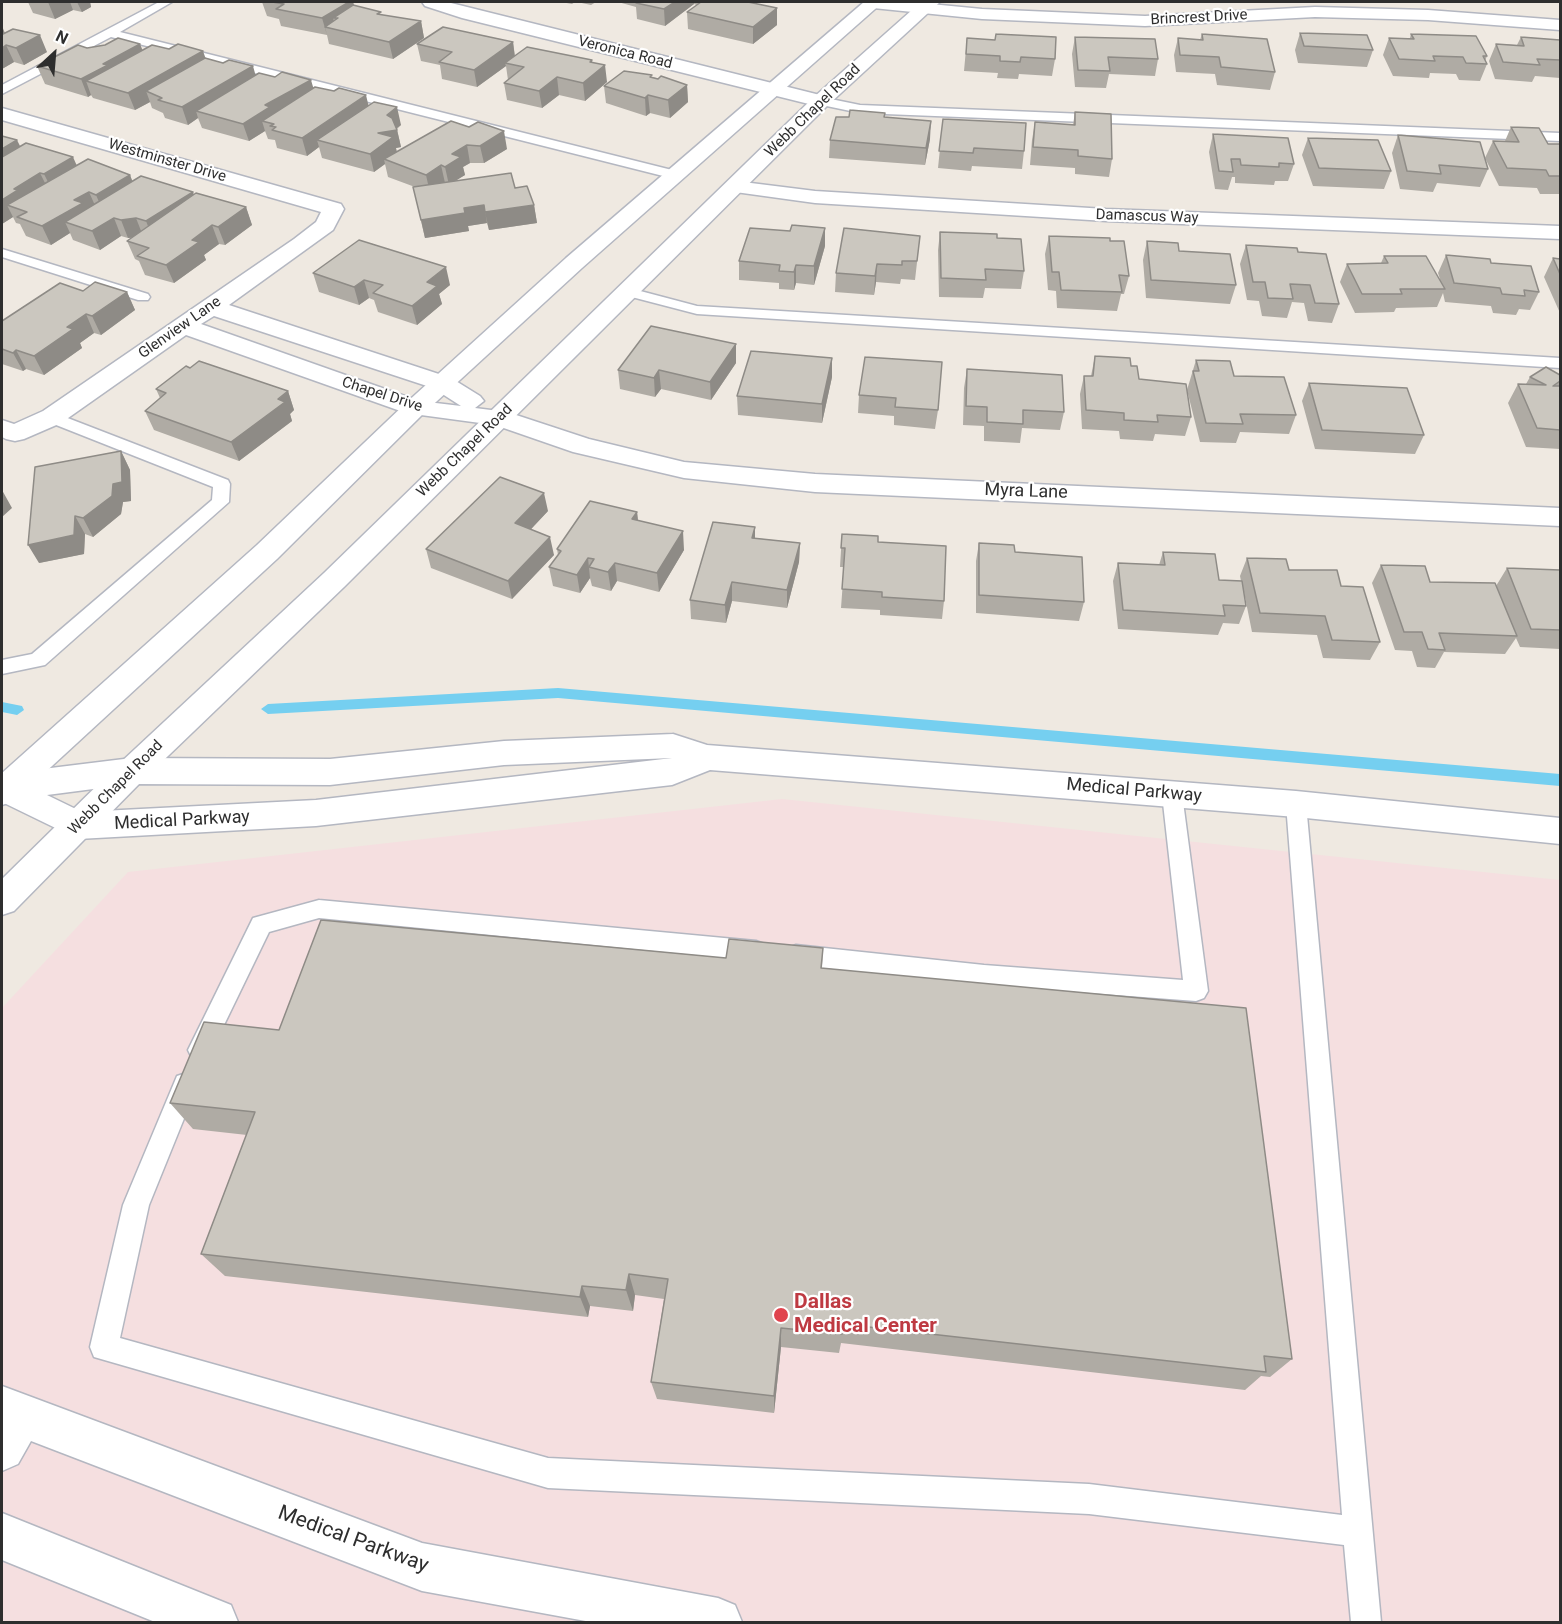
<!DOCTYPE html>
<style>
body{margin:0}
#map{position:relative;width:1562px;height:1624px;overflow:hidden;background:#efe9e1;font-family:Roboto,sans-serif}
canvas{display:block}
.frame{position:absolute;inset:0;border:3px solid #2e2e2e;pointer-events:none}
.north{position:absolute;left:24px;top:24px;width:60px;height:60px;-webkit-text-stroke:4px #fff;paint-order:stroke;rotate:26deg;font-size:16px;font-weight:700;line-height:24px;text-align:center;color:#2e2e2e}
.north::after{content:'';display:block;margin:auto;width:21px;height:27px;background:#2e2e2e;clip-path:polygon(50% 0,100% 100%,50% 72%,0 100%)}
</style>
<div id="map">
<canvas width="1562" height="1624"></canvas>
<div class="frame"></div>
<div class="north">N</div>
</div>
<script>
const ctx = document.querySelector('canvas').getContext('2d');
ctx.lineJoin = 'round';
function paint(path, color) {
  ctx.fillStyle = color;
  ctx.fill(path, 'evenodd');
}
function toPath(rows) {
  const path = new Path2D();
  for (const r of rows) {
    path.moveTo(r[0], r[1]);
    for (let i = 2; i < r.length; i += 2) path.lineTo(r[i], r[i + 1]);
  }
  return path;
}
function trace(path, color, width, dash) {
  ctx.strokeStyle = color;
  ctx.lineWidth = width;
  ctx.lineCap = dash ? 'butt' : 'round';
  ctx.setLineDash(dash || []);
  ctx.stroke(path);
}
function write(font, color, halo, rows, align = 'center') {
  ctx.font = font + ' Roboto,sans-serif';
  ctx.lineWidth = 4.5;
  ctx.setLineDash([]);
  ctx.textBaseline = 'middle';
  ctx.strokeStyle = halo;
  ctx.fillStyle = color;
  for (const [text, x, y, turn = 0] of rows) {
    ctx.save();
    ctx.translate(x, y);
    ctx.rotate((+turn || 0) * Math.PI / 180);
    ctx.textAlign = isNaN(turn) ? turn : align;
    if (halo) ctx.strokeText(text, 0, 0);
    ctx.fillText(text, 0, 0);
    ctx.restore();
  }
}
paint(toPath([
 [782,799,1560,880,1560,1622,2,1622,2,1008,128,872]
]), '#f5dfe0');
paint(toPath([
 [558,688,1560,774,1560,786,558,698,268,714,261,709,268,704,558,688],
 [2,702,22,706,24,710,17,715,2,712,2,702]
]), '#75cff0');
const service = toPath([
 [159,2,172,2,120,32,680,172,682,175,675,179,111,37,2,94,2,85,159,2],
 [821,97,860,105,1560,133,1560,141,860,113,817,104,817,98,821,97],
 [2,249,148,294,150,297,148,300,138,300,2,257,2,249],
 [629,288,697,306,1560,358,1560,368,697,314,624,295,622,292,629,288],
 [52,412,228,480,230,484,229,502,45,665,2,674,2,660,32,654,212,500,213,487,46,421,44,417,52,412],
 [1172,786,1179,788,1182,794,1208,991,1204,998,1196,1001,984,985,796,965,788,962,785,955,788,948,796,945,984,965,1183,980,1162,794,1165,788,1172,786],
 [1296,796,1303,798,1306,804,1381,1622,1351,1622,1344,1545,1089,1514,548,1488,94,1357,90,1347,123,1205,177,1076,186,1073,195,1076,198,1084,149,1205,120,1338,548,1458,1089,1484,1342,1515,1286,804,1289,798,1296,796],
 [319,900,756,941,764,944,767,951,764,958,756,961,319,918,269,932,208,1058,200,1061,192,1058,188,1050,253,918,319,900]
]);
const minor = toPath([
 [422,2,447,2,828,97,831,101,821,107,462,18,425,6,422,2],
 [865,2,910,2,982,9,1145,16,1315,7,1428,10,1560,20,1560,30,1428,20,1315,17,1145,26,982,19,873,8,867,7,865,2],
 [2,108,341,204,344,209,333,230,229,305,451,378,480,396,484,401,475,408,507,412,589,439,684,462,815,474,1560,508,1560,526,815,492,684,478,573,452,495,425,406,413,186,335,61,423,24,439,15,441,6,439,2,437,2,420,14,424,43,411,294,239,316,222,321,212,2,120,2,108],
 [214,316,433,388,461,406,419,401,201,324,214,316],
 [735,181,815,191,1106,209,1560,226,1560,239,1106,221,815,203,728,191,725,187,728,183,735,181],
 [673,734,707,745,1296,791,1560,818,1560,844,1296,817,710,770,672,785,316,826,78,839,2,802,2,774,132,758,330,759,504,741,673,734],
 [672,758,316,800,82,812,47,795,132,784,330,785,504,765,672,758],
 [2,1386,422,1543,718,1598,735,1605,742,1622,591,1622,422,1591,31,1441,18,1464,2,1471,2,1386],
 [2,1513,231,1605,238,1622,155,1622,2,1560,2,1513]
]);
const secondary = toPath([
 [864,2,883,2,582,268,424,413,277,559,14,801,2,805,2,773,257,545,406,403,566,258,864,2],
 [921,2,940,2,828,105,344,587,143,780,14,911,2,915,2,879,121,762,324,573,814,97,921,2]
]);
trace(service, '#b4b7c1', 3);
trace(minor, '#b4b7c1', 3);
trace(secondary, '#b4b7c1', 3);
paint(service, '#fff');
paint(minor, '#fff');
paint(secondary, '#fff');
paint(toPath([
 [28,2,90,2,91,7,82,12,73,10,55,19,33,13],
 [262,2,353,2,354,6,382,15,421,21,424,38,393,59,329,44,327,35,281,26,279,19,267,16],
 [561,2,575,2,572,4],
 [577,2,596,2,591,5],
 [618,2,748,2,777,25,753,44,688,29,687,12,697,5,694,4,665,26,637,19,636,7],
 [5,33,47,52,24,65,14,62,2,69],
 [1300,33,1373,50,1367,67,1298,63,1295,50],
 [1202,34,1275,72,1270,90,1217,85,1215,74,1176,72,1174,55,1178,38,1200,40],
 [1411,34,1487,56,1485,61,1487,64,1480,81,1459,80,1456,74,1430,73,1429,78,1393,76,1383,55,1389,38,1410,38],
 [1075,37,1158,59,1155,76,1109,74,1106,88,1075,87,1072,54],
 [1521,37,1560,40,1560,78,1535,76,1532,82,1495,79,1489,61,1496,44,1517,45],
 [967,38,1055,59,1052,76,1019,74,1018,79,997,78,998,73,964,71],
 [513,42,515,56,592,60,592,62,607,82,585,101,559,95,542,108,507,100,504,83,508,80,506,66,477,87,442,79,440,65,421,61,417,44],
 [87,48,143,50,206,58,255,75,313,88,369,105,401,125,397,129,401,147,396,148,397,152,451,121,507,149,484,163,470,163,463,167,465,175,454,181,515,188,534,205,537,223,489,230,487,223,468,226,469,231,425,238,413,187,415,187,388,177,385,164,374,172,322,158,319,147,307,156,277,148,275,140,268,139,265,131,249,141,202,128,198,118,188,125,165,118,163,113,152,108,150,102,135,110,93,98,91,95,88,97,45,84,37,66],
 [652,77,687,85,688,102,670,118,650,113,646,116,606,103,604,86],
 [1075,112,1112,159,1109,177,1075,174,1075,168,1030,165,1032,140,1035,122,1073,125],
 [849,117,885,118,930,139,925,165,829,158,830,140],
 [943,119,1024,151,1022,169,972,166,971,171,938,168],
 [1511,127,1548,144,1560,144,1560,194,1540,194,1537,188,1499,186,1485,158,1493,141,1505,141],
 [1213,134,1294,164,1288,181,1275,181,1274,185,1235,183,1235,177,1232,177,1228,190,1215,189,1209,152],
 [1398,135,1488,169,1480,187,1437,183,1433,192,1400,189,1392,153],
 [2,136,20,147,77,165,130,175,132,181,246,207,252,225,225,245,219,244,204,255,206,260,174,283,145,275,139,261,135,259,127,241,131,238,128,238,121,236,100,250,73,240,70,233,51,245,26,236,20,224,16,223,13,217,2,224],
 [1308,138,1391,171,1384,189,1313,186,1302,155],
 [940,232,997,238,1024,271,1021,289,985,288,983,298,939,297,938,250],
 [920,236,915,280,901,279,900,284,876,282,874,295,835,292,836,273],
 [1049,236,1110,241,1129,276,1124,294,1121,294,1117,311,1057,308,1056,291,1048,290,1045,254],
 [1147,241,1179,251,1236,285,1230,304,1146,298,1143,260],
 [1246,245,1298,252,1339,304,1332,323,1308,321,1304,303,1292,302,1287,318,1262,316,1259,301,1247,300,1240,264],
 [825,246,814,285,796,283,794,290,779,289,779,283,739,280,739,261],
 [1446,255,1491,263,1539,292,1530,310,1519,309,1516,315,1493,313,1491,306,1445,302,1443,293,1437,307,1396,308,1394,312,1355,313,1340,282,1347,264,1381,263,1384,256,1440,279,1438,273],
 [1553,258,1560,259,1560,313,1544,277],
 [313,273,450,285,439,294,442,304,417,325,378,312,374,300,369,298,359,305,319,292],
 [83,291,127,292,135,310,101,335,94,333,80,343,82,348,44,375,26,369,23,371,2,364,2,321],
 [736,344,736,363,711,400,661,389,655,397,620,389,618,370],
 [1095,356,1131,366,1139,379,1191,417,1185,436,1155,434,1153,441,1120,439,1119,431,1082,429,1080,394,1084,376,1091,376],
 [865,357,938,410,935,429,894,425,894,416,858,413,859,395],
 [832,358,832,377,822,423,738,415,737,396],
 [1196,360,1234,376,1296,415,1289,434,1240,432,1236,443,1200,442,1187,390],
 [967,369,1064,412,1060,430,1022,428,1020,443,984,441,984,426,963,425,964,388],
 [1560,375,1560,449,1526,447,1508,403,1518,384,1526,384,1530,377],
 [1309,383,1424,435,1415,454,1315,449,1302,401],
 [156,389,288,391,294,410,290,414,292,421,239,461,154,430,145,411,160,398],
 [121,451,130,470,131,501,123,502,121,514,93,537,85,534,84,554,39,563],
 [548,511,531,529,554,555,512,599,431,568,426,549],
 [637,512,638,520,684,550,659,592,617,581,611,591,592,586,590,578,580,593,553,586,549,567,558,555,557,549],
 [755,527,755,538,800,543,799,562,787,608,732,601,726,623,691,619,690,600],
 [842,534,878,542,944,601,942,619,880,615,880,610,841,608,844,567,840,567],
 [979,543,1015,552,1084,602,1079,621,976,613,976,561],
 [1163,552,1219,580,1241,581,1240,576,1247,558,1341,586,1380,642,1370,660,1323,658,1317,635,1252,632,1243,587,1246,606,1239,624,1223,623,1218,635,1118,629,1113,581,1118,563,1159,565],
 [1381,565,1430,582,1496,586,1507,568,1560,570,1560,649,1520,647,1516,638,1505,654,1444,652,1435,668,1417,667,1412,651,1395,650,1372,583],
 [823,948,822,968,1292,1359,1270,1377,1261,1376,1245,1390,841,1343,839,1353,781,1347,774,1413,657,1399,651,1382,664,1299,635,1295,633,1311,590,1306,588,1317,225,1276,201,1254,247,1135,193,1129,170,1103,279,1030,726,958]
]), '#afaba4');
paint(toPath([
 [48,2,70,2,73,10,55,19],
 [77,2,90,2,91,7,82,12],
 [341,2,353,2,357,16,338,18,333,18,336,29,325,27,327,35,322,18],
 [675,2,694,2,694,4,665,26,664,9],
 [777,8,777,25,753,44,753,27],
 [421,21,424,38,393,59,389,42],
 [2,26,9,43,2,46],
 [40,35,47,52,24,65,16,48],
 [513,42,515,59,505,63,506,66,477,87,474,70],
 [140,44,147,61,86,81,91,95,88,97,81,79,103,64],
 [6,45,14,62,2,69,2,48],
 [203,51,209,68,146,91,150,102,135,110,128,93],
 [592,60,594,74,605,65,607,82,585,101,583,83,590,62],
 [253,66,258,84,196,111,198,118,188,125,182,107],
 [557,77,559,95,542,108,539,91],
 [311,80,316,97,262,121,265,131,249,141,243,124,265,105],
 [687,85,688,102,670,118,668,100],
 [366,95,370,112,317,140,319,147,307,156,302,138],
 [648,95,650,113,646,116,645,98],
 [397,107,401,125,394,130,397,130,401,147,396,148,397,155,384,159,385,164,374,172,370,154,387,115],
 [931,121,930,139,925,165,926,148],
 [504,131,507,149,484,163,480,146],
 [17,140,26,158,2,172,2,149],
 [467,145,470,163,463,167,465,175,449,185,445,167,452,154],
 [73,157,81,175,53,192,44,174],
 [441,165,445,183,430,193,426,175],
 [40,173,49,191,7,205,13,217,2,224,2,200,14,189],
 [130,175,137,193,104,213,96,195],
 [89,192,97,210,65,222,70,233,51,245,42,226,74,200],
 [193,192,199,210,153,239,146,221],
 [484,205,487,223,468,226,469,231,425,238,421,220,464,208],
 [534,205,537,223,489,230,485,212],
 [246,207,252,225,225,245,218,227],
 [114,218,121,236,100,250,92,231],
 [136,218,143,236,128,238,121,220],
 [212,225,219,244,204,255,206,260,174,283,166,265,192,240],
 [825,228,825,246,814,285,814,266],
 [877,264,876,282,874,295,875,276],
 [796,265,796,283,794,290,794,272],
 [446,267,450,285,439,294,442,304,417,325,412,306,427,282],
 [364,280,369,298,359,305,354,287],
 [127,292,135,310,101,335,92,316],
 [86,314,94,333,80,343,82,348,44,375,34,356,67,327],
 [736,344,736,363,711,400,710,382],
 [16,350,26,369,23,371,13,353],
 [832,358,832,377,822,423,822,404],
 [659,370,661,389,655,397,654,378],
 [288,391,294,410,290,414,292,421,239,461,231,442],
 [121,451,130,470,131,501,123,502,121,514,93,537,83,518,113,484],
 [2,490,12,508,2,517],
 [544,493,548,511,519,542,515,523],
 [637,512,639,531,632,519],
 [75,516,85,534,84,554,39,563,28,545],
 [755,527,755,545,752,538],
 [683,531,684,550,659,592,657,573],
 [550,537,554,555,512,599,508,581],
 [800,543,799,562,787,608,787,590],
 [588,558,590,578,580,593,577,575],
 [615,563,617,581,611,591,608,572],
 [732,582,732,601,726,623,725,605],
 [629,1274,635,1295,633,1311,626,1290],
 [582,1286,590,1306,588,1317,580,1297],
 [781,1328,781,1347,774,1413,774,1396]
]), '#8e8b86');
const building = toPath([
 [272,2,349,2,322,18,276,9,284,4,272,2],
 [638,2,675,2,664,9,636,3,638,2],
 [701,2,748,2,777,8,753,27,687,12,701,2],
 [353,5,381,12,377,14,421,21,389,42,325,27,338,18,333,18,353,5],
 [443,27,513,42,474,70,439,62,452,52,417,44,443,27],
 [13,29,40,35,16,48,6,45,2,48,2,33,3,34,13,29],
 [1300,33,1367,35,1373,50,1304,46,1300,33],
 [996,34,1056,37,1055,59,1021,57,1020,62,1000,61,1000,56,966,54,967,38,995,40,996,34],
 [1202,34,1267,39,1275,72,1221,67,1219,57,1180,55,1178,38,1203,40,1202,34],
 [1411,34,1476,36,1487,56,1483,56,1487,64,1466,63,1463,57,1433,56,1435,61,1399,59,1389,38,1414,39,1411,34],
 [1075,37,1155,39,1158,59,1108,57,1110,71,1078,70,1075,37],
 [1521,37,1560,40,1560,60,1537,59,1540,65,1503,62,1496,44,1524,46,1521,37],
 [118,38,140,44,103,64,108,65,81,79,37,66,78,45,87,48,105,45,118,38],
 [178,44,203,51,128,93,86,81,152,45,169,49,178,44],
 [527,47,592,60,590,62,605,65,583,83,557,77,539,91,504,83,524,67,505,63,527,47],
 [205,58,223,63,229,60,253,66,182,107,158,100,162,98,146,91,205,58],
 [624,71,652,75,650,77,658,79,661,76,687,85,668,100,648,95,645,98,604,86,624,71],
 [282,72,311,80,265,105,270,107,243,124,196,111,259,73,275,77,282,72],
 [315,87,334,91,339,88,366,95,302,138,272,130,276,127,270,126,274,124,262,121,315,87],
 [374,102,397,107,387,115,392,118,397,130,378,133,393,137,370,154,317,140,374,102],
 [850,110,885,113,884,117,931,121,926,148,830,140,836,117,849,117,850,110],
 [1075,112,1111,114,1112,159,1078,156,1078,150,1033,147,1035,122,1075,125,1075,112],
 [943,119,1026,123,1024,151,974,148,973,153,939,151,943,119],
 [451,121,469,127,478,122,504,131,480,146,467,145,452,154,461,157,445,167,441,165,426,175,384,159,451,121],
 [1511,127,1539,128,1548,144,1560,144,1560,176,1549,176,1546,170,1507,168,1493,141,1519,142,1511,127],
 [1213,134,1288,138,1294,164,1279,163,1279,167,1241,165,1240,159,1231,159,1233,172,1219,171,1213,134],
 [1398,135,1480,142,1488,169,1439,165,1441,174,1407,171,1398,135],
 [2,136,17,140,2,149,2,136],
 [1308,138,1378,140,1391,171,1319,168,1308,138],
 [26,143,73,157,44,174,40,173,14,189,18,190,2,200,2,157,26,143],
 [88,159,130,175,96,195,89,192,74,200,83,203,42,226,17,217,27,212,7,205,88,159],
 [511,173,515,188,527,186,534,205,485,212,484,205,464,208,465,213,421,220,413,187,511,173],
 [141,176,193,192,146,221,136,218,121,220,114,218,92,231,65,222,141,176],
 [196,193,246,207,218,227,212,225,192,240,199,242,166,265,137,256,149,248,127,241,196,193],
 [792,225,825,228,814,266,796,265,794,272,779,271,780,265,739,261,750,228,790,231,792,225],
 [844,228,920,236,917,261,902,261,902,265,877,264,875,276,836,273,844,228],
 [940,232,997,234,997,238,1021,239,1024,271,985,269,986,280,941,278,940,232],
 [1049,236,1110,238,1110,241,1124,241,1129,276,1119,275,1122,292,1061,290,1059,272,1052,272,1049,236],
 [359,240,446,267,427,282,437,286,412,306,373,293,383,285,364,280,354,287,313,273,359,240],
 [1147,241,1178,243,1179,251,1230,254,1236,285,1151,280,1147,241],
 [1246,245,1297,248,1298,252,1326,254,1339,304,1315,303,1310,285,1290,284,1293,299,1268,298,1265,282,1253,282,1246,245],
 [1446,255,1490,259,1491,263,1531,266,1539,292,1524,290,1525,296,1502,294,1500,288,1454,283,1446,255],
 [1384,256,1426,256,1445,289,1400,289,1402,294,1362,294,1347,264,1388,263,1384,256],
 [1553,258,1560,259,1560,274,1553,258],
 [95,282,127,292,92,316,86,314,67,327,73,329,34,356,16,350,13,353,2,349,2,321,60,283,83,291,95,282],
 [651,326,736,344,710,382,659,370,654,378,618,370,651,326],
 [751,351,832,358,822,404,737,396,751,351],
 [1095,356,1130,358,1131,366,1137,366,1139,379,1186,384,1191,417,1157,415,1158,422,1124,420,1124,413,1086,410,1084,376,1093,376,1095,356],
 [865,357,942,362,938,410,895,407,896,398,859,395,865,357],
 [1196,360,1230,361,1234,376,1284,377,1296,415,1240,414,1243,424,1206,423,1193,371,1199,371,1196,360],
 [199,361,288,391,278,399,285,402,231,442,145,411,166,393,156,389,186,366,190,368,199,361],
 [1546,367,1560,375,1560,381,1553,386,1560,386,1560,430,1537,428,1518,384,1546,385,1530,377,1546,367],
 [967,369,1062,375,1064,412,1023,410,1023,424,987,422,987,407,966,406,967,369],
 [1309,383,1407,388,1424,435,1322,430,1309,383],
 [121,451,122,482,113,484,112,496,83,518,75,516,74,535,28,545,35,467,121,451],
 [500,477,544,493,515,523,550,537,508,581,426,549,500,477],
 [590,501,637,512,632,519,683,531,657,573,615,563,608,572,589,567,594,559,588,558,577,575,549,567,561,551,557,549,590,501],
 [713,522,755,527,752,538,800,543,787,590,732,582,725,605,690,600,713,522],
 [842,534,878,536,878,542,946,546,944,601,882,597,882,592,842,589,845,548,841,548,842,534],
 [979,543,1014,545,1015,552,1082,557,1084,602,979,595,979,543],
 [1163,552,1215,554,1219,580,1242,581,1246,606,1223,605,1225,616,1123,610,1118,563,1165,565,1163,552],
 [1247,558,1286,559,1289,570,1337,570,1341,586,1363,587,1380,642,1332,640,1325,616,1260,613,1247,558],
 [1381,565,1425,566,1430,582,1495,583,1517,636,1439,633,1445,650,1428,649,1422,632,1404,632,1381,565],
 [1507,568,1560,570,1560,630,1531,629,1507,568],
 [321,920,726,958,729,939,823,948,821,968,1246,1008,1292,1359,1264,1356,1266,1372,842,1324,842,1334,781,1328,774,1396,651,1382,668,1279,629,1274,626,1290,582,1286,580,1297,201,1254,255,1112,170,1103,204,1022,279,1030,321,920]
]);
paint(building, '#cbc7bf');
trace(building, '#8e8b86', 1.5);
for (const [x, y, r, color] of [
 [781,1315,8,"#e0444e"]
]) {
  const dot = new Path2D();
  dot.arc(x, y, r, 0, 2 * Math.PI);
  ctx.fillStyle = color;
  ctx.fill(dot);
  trace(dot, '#fff', 2);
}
write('15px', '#2e2e2e', '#fff', [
 ["Brincrest Drive",1199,18,-3],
 ["Veronica Road",625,53,14],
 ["Webb Chapel Road",813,111,-44],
 ["Westminster Drive",167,161,16],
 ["Damascus Way",1147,217,2],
 ["Glenview Lane",180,328,-35],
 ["Chapel Drive",382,395,18],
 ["Webb Chapel Road",465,451,-44],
 ["Webb Chapel Road",116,788,-45]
]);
write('18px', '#2e2e2e', '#fff', [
 ["Myra Lane",1026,492,2],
 ["Medical Parkway",1134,791,5],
 ["Medical Parkway",182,821,-3]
]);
write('bold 21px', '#be3a42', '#fff', [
 ["Dallas",794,1303],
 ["Medical Center",794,1327]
], 'left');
write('21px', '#2e2e2e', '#fff', [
 ["Medical Parkway",353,1540,20]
]);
</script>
